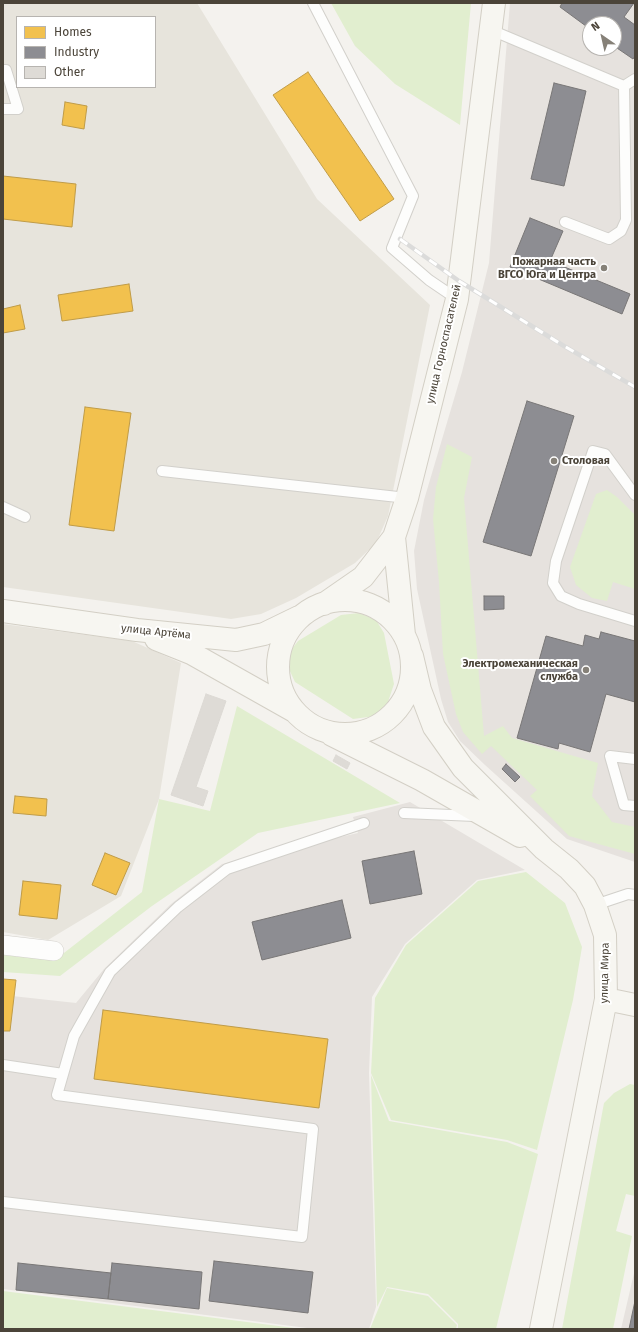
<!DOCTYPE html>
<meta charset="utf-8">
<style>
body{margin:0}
#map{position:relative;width:638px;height:1332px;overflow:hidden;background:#f4f2ee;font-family:"Fira Sans",sans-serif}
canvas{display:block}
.frame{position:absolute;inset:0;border:4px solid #4b4439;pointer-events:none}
.legend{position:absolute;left:16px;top:16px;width:140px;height:72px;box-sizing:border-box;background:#fff;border:1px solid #b7b4b0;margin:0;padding:5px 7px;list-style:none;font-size:12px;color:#4b4439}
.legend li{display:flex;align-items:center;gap:8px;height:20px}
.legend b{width:20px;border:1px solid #b7b4b0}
.north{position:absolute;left:582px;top:16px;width:40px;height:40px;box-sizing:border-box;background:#fff;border:1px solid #b7b4b0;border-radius:50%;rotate:326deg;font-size:11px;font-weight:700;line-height:16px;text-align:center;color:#4b4439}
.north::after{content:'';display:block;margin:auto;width:14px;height:18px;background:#868178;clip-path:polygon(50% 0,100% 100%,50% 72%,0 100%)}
</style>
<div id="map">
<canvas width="638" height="1332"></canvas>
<div class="frame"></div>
<ul class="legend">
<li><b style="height:11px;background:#f2c14e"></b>Homes</li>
<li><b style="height:11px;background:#8d8d92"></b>Industry</li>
<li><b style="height:11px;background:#dedbd6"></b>Other</li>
</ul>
<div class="north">N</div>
</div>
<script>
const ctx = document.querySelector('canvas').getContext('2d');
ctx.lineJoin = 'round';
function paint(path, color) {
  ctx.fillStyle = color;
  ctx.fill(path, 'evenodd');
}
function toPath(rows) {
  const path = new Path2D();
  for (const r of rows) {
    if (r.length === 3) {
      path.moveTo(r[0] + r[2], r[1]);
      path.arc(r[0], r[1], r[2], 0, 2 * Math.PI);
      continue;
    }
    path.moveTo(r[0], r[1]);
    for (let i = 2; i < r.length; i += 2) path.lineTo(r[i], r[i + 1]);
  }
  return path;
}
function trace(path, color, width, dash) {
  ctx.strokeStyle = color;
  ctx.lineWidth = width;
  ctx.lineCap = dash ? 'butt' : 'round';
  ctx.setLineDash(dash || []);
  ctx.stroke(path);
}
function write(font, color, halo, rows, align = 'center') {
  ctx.font = font + ' "Fira Sans",sans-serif';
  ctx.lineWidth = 4;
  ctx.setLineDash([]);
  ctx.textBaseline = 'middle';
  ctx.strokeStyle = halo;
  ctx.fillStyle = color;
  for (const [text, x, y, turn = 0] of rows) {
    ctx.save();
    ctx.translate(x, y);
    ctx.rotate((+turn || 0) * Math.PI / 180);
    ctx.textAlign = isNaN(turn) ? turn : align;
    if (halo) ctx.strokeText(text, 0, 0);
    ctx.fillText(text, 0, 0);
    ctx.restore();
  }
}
paint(toPath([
 [3,3,197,3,317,199,430,305,388,516,376,543,355,563,296,598,261,614,231,619,3,587],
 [17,17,155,17,155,87,17,87],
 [3,624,132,641,181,663,159,799,121,896,48,940,3,932]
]), '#e7e4dc');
paint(toPath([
 [510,3,635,3,635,862,567,839,485,765,460,741,448,722,441,699,417,589,414,551,424,500,462,372,489,263],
 [590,24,614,24,614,48,590,48],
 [410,802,525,870,477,880,405,944,372,997,369,1073,376,1307,369,1329,315,1329,3,1289,3,995,76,1003,104,969,171,904,222,864,358,833,353,817],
 [635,1269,635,1329,621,1329]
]), '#e6e2de');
paint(toPath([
 [331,3,471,3,460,125,395,84,355,46],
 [447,444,472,457,464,498,484,736,503,726,512,738,598,763,592,796,612,822,635,827,635,854,569,836,530,796,537,790,491,746,482,754,463,732,456,714,443,654,439,582,433,519,436,487],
 [607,490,617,497,635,515,635,589,613,582,607,601,592,598,576,585,570,567,596,494],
 [359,613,376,620,384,633,394,684,388,702,376,716,353,719,295,682,288,667,288,654,298,641,341,615],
 [237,706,400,803,258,833,152,906,60,976,3,972,3,955,55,960,142,892,159,799,210,811],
 [526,872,565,903,582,947,573,1000,537,1150,507,1140,391,1120,371,1073,375,998,406,945,478,881],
 [371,1075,389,1121,507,1142,538,1154,496,1329,458,1329,458,1324,428,1294,387,1287,377,1307],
 [630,1084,635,1085,635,1196,626,1194,616,1231,632,1236,613,1329,562,1329,604,1103,614,1093],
 [387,1288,428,1296,457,1325,456,1329,370,1329],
 [3,1291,302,1329,3,1329]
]), '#e1eecf');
const homes = toPath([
 [308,72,394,199,360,221,273,95,308,72],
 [65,102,87,106,84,129,62,125,65,102],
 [3,176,76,184,72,227,3,219,3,176],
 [129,284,133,311,62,321,58,295,129,284],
 [20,305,25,329,3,333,3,309,20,305],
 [85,407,131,413,114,531,69,525,85,407],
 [15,796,47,799,46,816,13,813,15,796],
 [105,853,130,863,116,895,92,885,105,853],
 [23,881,61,885,57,919,19,915,23,881],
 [3,979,16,980,10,1031,3,1031,3,979],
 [103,1010,328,1039,319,1108,94,1079,103,1010]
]);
paint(homes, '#f2c14e');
trace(homes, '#c09c48', 1);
const industry = toPath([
 [562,3,634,3,624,17,635,25,635,56,633,59,614,46,614,24,590,24,590,29,560,7,562,3],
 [554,83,586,91,564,186,531,179,554,83],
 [530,218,563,231,550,261,630,294,622,314,510,267,530,218],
 [527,401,574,416,531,556,483,542,527,401],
 [484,596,504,596,504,609,484,610,484,596],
 [601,632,635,641,635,702,606,694,590,752,559,743,558,749,517,738,546,636,583,646,585,635,599,639,601,632],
 [506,764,520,777,515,782,502,769,506,764],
 [414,851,422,894,370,904,362,861,414,851],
 [342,900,351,938,262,960,252,922,342,900],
 [214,1261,313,1272,308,1313,209,1301,214,1261],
 [18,1263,111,1273,108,1299,16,1290,18,1263],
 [112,1263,202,1272,199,1309,108,1299,112,1263],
 [635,1301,635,1329,629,1329,635,1301]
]);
paint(industry, '#8d8d92');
trace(industry, '#797777', 1);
const building = toPath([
 [206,694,226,701,196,787,208,791,203,806,171,795,206,694],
 [336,755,350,763,347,769,333,761,336,755]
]);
paint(building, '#dedbd6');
trace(building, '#dcd9d4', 1);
const lane = toPath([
 [313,3,413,196,392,248,429,280,457,299],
 [491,30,624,86,626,220,621,231,609,239,565,222],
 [3,70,6,70,18,109,3,109],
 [624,86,635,79],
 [162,471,407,498],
 [635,495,605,454,593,451,556,561,553,583,561,596,579,604,635,621],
 [3,507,25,517],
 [635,759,610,756,624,805,635,806],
 [404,813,475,816],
 [595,905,628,894,635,895],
 [3,1065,63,1074],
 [3,1202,302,1237,313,1129,57,1095,74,1036,110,972,178,907,227,869,364,823]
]);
const street = toPath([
 [3,945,54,951]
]);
const secondary = toPath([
 [394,537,404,635],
 [345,667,67],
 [324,604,363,577,394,537,407,498,457,299,494,3],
 [3,611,137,630,236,640,264,634,299,617],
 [156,639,191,653,294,711],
 [412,656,420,690,434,727,463,768,544,849,569,869,585,886,595,905,605,935,606,999,541,1329],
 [332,735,422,780,520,836],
 [606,999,635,1005]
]);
trace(lane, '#d2d0cb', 12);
trace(street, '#d2d0cb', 20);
trace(secondary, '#d3cfc5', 24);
trace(lane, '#fdfdfc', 10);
trace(street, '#fdfdfc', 19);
trace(secondary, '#f7f6f1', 22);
const rail = toPath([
 [400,239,459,281,564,346,635,387]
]);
trace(rail, '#dbdbda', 4.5);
trace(rail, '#fff', 3, [9]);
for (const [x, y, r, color] of [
 [604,268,4,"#868178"],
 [554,461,4,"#868178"],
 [586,670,4,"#868178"]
]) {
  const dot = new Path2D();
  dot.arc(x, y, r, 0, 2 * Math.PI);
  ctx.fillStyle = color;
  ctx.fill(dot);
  trace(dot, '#fff', 1.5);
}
write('bold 11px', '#4b4439', '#fff', [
 ["Пожарная часть",596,262],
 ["ВГСО Юга и Центра",596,275],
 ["Столовая",562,461,"left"],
 ["Электромеханическая",578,664],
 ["служба",578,677]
], 'right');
write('11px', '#4b4439', '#fff', [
 ["улица Горноспасателей",444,344,-77],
 ["улица Артёма",156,632,6],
 ["улица Мира",605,973,-89]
]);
</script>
